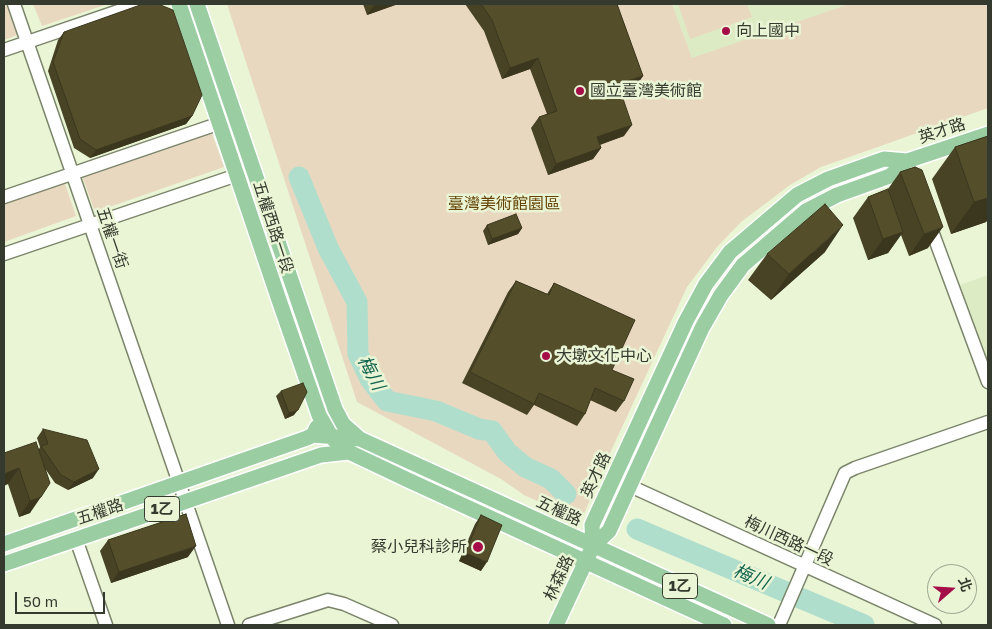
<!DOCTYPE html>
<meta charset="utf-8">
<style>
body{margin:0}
#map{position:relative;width:992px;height:629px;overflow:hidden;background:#eaf5d6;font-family:"Golos Text","Noto Sans TC",sans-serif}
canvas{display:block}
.frame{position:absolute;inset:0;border:5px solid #353a2e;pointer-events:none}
.north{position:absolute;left:927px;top:564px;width:50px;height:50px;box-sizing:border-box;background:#eaf5d6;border:1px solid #a2aa93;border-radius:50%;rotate:71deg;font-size:14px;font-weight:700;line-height:20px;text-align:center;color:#353a2e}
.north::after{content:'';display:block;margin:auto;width:18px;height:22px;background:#a40d48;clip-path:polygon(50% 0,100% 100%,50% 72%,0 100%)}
.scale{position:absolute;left:15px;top:592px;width:90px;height:22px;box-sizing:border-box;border:2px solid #353a2e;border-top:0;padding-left:6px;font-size:15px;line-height:18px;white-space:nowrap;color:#353a2e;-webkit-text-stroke:4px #eaf5d6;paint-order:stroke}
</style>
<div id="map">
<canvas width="992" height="629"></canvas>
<div class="frame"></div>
<div class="north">北</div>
<div class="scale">50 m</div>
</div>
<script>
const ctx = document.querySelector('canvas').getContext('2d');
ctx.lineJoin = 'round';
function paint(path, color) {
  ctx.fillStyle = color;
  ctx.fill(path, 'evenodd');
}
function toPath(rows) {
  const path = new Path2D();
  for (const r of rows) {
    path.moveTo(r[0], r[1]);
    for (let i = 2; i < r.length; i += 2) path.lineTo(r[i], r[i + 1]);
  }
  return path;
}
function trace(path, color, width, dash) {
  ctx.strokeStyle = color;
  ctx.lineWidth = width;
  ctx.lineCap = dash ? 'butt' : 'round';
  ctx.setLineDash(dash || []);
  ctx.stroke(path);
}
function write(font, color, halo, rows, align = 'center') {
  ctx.font = font + ' "Golos Text","Noto Sans TC",sans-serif';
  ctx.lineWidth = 5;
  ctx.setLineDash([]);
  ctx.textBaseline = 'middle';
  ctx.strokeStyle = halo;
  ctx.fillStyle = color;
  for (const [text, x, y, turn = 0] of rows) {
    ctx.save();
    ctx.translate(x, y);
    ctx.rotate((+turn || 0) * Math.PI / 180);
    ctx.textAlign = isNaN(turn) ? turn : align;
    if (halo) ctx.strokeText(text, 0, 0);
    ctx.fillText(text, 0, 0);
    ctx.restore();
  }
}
paint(toPath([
 [672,4,849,4,692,59],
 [988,275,988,368,960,285]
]), '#ddebc5');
paint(toPath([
 [4,4,6,4,17,35,4,40],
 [33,4,108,4,42,26],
 [227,4,672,4,692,58,849,4,988,4,988,108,821,167,790,185,741,222,717,247,687,287,610,453,584,514,573,518,524,495,501,479,357,402],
 [678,4,747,4,752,17,690,39],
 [210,128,224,167,95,212,81,173],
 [64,181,76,216,4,242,4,202]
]), '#e8d8c0');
trace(toPath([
 [299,177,328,248,357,302,358,354,370,379,387,401,436,411,479,429,492,431,507,452,525,467,551,479,566,494],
 [637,529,864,625]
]), '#b0decd', 21);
const minor = toPath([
 [14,4,228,625],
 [4,50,139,4],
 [4,197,235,118],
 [929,223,988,382],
 [4,254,252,170],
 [630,486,935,625],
 [76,539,106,625],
 [249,625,328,600,344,604,392,625],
 [779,625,845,473,855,468,988,422]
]);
const major = toPath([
 [179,4,279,300,319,415,332,438,349,452,408,480,724,625],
 [197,4,335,409,343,424,360,439],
 [313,435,360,439,768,625],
 [4,544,307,438,313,435,317,427],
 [593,546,592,525,686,321,706,284,730,252,797,195,828,179,884,159,907,161],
 [4,564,321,455,349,452],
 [556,625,593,546,609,531,702,328,721,295,743,265,806,211,837,195,890,176,907,161,988,134]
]);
trace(minor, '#7a8469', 15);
trace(major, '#fff', 18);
trace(minor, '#fff', 12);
trace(major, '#9acda1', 15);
paint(toPath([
 [363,4,398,4,367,15],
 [465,4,617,4,643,76,635,87,620,92,624,136,600,145,601,148,593,159,548,175,531,128,539,117,547,114,530,69,502,79,484,31],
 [64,32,192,116,186,124,90,158,74,148,48,71,58,40],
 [988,136,988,219,986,222,951,234,932,179,955,147],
 [915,167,928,248,909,256,901,235,888,253,868,260,853,218,868,197,888,189,900,172],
 [487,225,522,228,518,234,488,245,483,231],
 [825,252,771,300,748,280,767,254],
 [516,281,547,294,554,283,612,370,624,401,616,412,590,400,585,414,577,426,534,405,527,415,462,383,508,292],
 [281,391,294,415,285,419,276,396],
 [43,429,93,478,68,490,55,483,46,470,30,513,19,517,8,484,4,453,39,449,40,447,37,438],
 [481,515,481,571,459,561,475,524],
 [108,540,188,557,111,583,100,551]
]), '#484325');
paint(toPath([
 [375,4,398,4,367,15],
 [538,58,530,69,502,79,510,68],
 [643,76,635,87,610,96,618,84],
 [192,116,186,124,90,158,96,150],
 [632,125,624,136,589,148,597,137],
 [601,148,593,159,548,175,556,164],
 [988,198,988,219,986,222,951,234,974,202],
 [843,225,825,252,771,300,789,274],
 [943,227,928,248,909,256,924,234],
 [522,228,518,234,488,245,492,239],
 [903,232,888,253,868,260,883,239],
 [298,410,294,415,285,419,289,413],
 [19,468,8,484,4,486,4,474],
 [99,469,93,478,68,490,74,482],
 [41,497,30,513,19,517,30,501],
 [196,546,188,557,111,583,119,572],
 [465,553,487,562,481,571,459,561]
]), '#3b371e');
const building = toPath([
 [143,4,158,4,173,10,202,95,192,116,96,150,80,139,53,62,64,32,143,4],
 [481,4,617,4,643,76,618,84,632,125,597,137,601,148,556,164,539,117,557,111,538,58,510,68,492,20,481,4],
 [988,136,988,198,974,202,955,147,988,136],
 [915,167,922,170,943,227,924,234,900,172,915,167],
 [888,189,903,232,883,239,868,197,888,189],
 [825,204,843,225,789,274,767,254,825,204],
 [516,214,522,228,492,239,487,225,516,214],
 [516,281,549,295,554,283,635,320,612,370,634,379,624,401,595,388,585,414,539,393,534,404,470,372,516,281],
 [303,383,307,392,298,410,289,413,281,391,303,383],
 [43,429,87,440,99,469,74,482,61,475,41,446,48,444,43,429],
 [36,442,50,483,41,497,30,501,19,468,4,474,4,453,36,442],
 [186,514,196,546,119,572,108,540,186,514],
 [481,515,502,525,487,562,465,553,481,515]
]);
paint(building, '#544e2b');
trace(building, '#3b371e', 1);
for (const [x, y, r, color] of [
 [726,31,5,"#a40d48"],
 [580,91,5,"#a40d48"],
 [546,356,5,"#a40d48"],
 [478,547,6,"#a40d48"]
]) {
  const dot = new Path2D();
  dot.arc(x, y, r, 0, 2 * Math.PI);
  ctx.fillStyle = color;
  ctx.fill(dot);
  trace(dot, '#eaf5d6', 2);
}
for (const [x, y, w] of [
 [162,509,35],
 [680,586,35]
]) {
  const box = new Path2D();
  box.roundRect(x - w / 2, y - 12.5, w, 25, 4);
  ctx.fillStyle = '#eaf5d6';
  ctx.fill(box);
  trace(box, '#353a2e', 1);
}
write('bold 15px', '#353a2e', null, [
 ["1乙",162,509],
 ["1乙",680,586]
]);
write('16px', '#353a2e', '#eaf5d6', [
 ["向上國中",736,31],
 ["國立臺灣美術館",590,91],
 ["大墩文化中心",556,356],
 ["蔡小兒科診所",467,547,"right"]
], 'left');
write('16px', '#353a2e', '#eaf5d6', [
 ["英才路",942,131,-18],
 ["五權西路一段",273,227,72],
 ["五權一街",112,238,71],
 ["英才路",596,475,-65],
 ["五權路",559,511,25],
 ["五權路",100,512,-19],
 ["梅川西路一段",789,541,25],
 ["林森路",559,578,-65]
]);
write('16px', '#654406', '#eaf5d6', [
 ["臺灣美術館園區",504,204]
]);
write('italic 18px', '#146650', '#eaf5d6', [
 ["梅川",371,373,62],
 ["梅川",751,577,23]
]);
</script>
